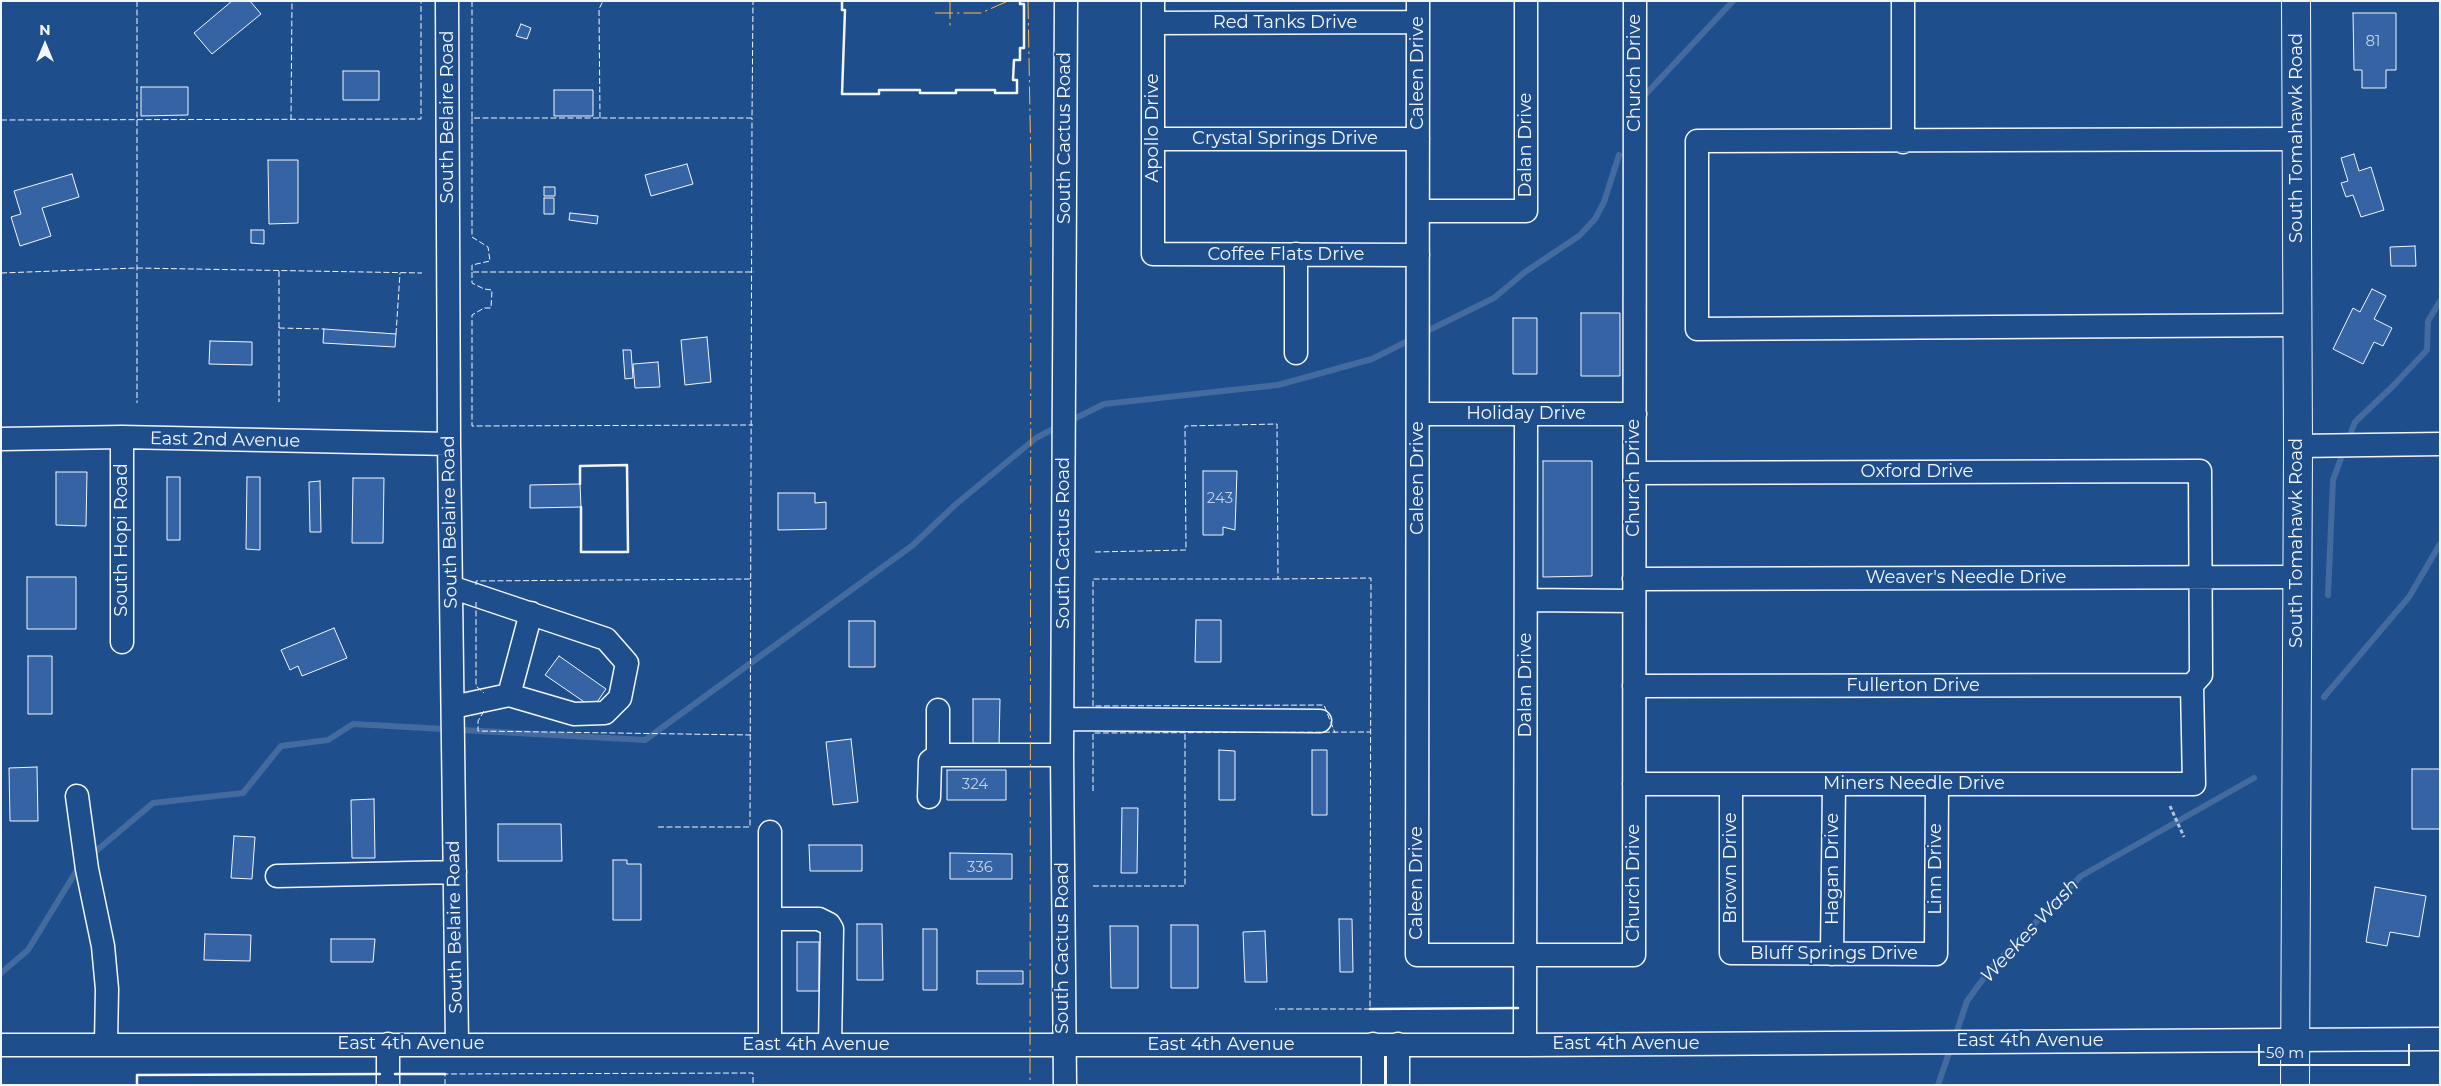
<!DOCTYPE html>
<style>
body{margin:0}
#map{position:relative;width:2441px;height:1086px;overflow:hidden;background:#1f4e8c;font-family:Montserrat,sans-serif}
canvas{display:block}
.frame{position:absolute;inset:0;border:2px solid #f2f6ff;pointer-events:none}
.north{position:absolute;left:20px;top:20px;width:50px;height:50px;-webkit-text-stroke:4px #1f4e8c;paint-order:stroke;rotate:0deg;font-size:14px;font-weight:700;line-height:20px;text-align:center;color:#f2f6ff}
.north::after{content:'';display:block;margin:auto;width:18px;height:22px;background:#f2f6ff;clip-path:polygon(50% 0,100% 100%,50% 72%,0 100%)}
.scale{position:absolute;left:2258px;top:1044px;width:152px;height:22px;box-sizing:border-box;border:2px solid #f2f6ff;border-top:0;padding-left:6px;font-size:15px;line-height:18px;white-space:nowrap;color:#f2f6ff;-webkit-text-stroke:4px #1f4e8c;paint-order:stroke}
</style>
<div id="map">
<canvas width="2441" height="1086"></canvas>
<div class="frame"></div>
<div class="north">N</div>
<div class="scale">50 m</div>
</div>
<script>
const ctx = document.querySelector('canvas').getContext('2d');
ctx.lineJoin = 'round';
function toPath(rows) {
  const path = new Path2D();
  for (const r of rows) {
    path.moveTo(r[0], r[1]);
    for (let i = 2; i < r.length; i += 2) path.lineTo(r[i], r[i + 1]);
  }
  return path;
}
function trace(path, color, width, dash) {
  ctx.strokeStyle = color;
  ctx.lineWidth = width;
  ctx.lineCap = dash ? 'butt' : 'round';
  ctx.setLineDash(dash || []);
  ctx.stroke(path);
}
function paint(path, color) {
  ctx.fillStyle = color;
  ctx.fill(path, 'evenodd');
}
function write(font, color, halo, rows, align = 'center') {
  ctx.font = font + ' Montserrat,sans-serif';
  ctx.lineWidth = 4;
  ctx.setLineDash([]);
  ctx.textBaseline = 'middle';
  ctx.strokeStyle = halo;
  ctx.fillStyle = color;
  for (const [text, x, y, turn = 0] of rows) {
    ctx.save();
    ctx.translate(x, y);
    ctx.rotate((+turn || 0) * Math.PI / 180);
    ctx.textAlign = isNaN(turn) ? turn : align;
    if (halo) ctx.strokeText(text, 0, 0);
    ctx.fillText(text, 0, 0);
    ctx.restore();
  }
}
trace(toPath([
 [1644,96,1733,1],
 [1421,334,1494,298,1525,272,1579,236,1595,219,1604,202,1619,155],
 [1068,422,1104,404,1278,385,1372,359,1412,339],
 [2348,440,2355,422,2392,387,2427,350,2428,321,2440,301],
 [2328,595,2333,480,2344,450],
 [2324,697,2409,597,2440,544],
 [89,857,153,803,243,793,281,746,328,740,353,724,645,740,913,545,955,505,1036,438,1059,426],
 [1,973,28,950,80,865],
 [1955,1037,1967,1001,1992,967,2081,876,2254,778],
 [1938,1085,1951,1047]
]), '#446ba0', 6);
const building = toPath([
 [232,1,250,1,261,14,212,54,194,33,232,1],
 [2353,13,2396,13,2396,70,2386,70,2386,88,2362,88,2362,70,2354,70,2353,13],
 [521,24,531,28,527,39,516,36,521,24],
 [343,71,379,71,379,100,343,100,343,71],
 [141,87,188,87,188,115,141,116,141,87],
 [554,90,593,90,593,116,554,116,554,90],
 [2354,154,2359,171,2371,167,2384,210,2361,217,2353,195,2346,197,2341,183,2348,181,2341,158,2354,154],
 [268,160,298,160,298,223,269,224,268,160],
 [687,164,693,184,651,196,645,175,687,164],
 [72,174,79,197,42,208,51,236,20,246,11,217,21,214,14,191,72,174],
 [544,187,555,187,555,196,544,196,544,187],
 [544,198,554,198,554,214,544,214,544,198],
 [570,213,598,216,597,224,569,220,570,213],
 [251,230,264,230,264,244,251,243,251,230],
 [2415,246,2416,266,2391,266,2390,247,2415,246],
 [2372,289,2386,296,2374,319,2392,328,2383,346,2374,342,2363,364,2333,349,2353,308,2360,312,2372,289],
 [1581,313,1620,313,1620,376,1581,376,1581,313],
 [1513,318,1537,318,1537,374,1513,374,1513,318],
 [324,329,396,334,395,347,323,343,324,329],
 [707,337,711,382,685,385,681,340,707,337],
 [210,341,252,342,252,365,209,364,210,341],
 [623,350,631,350,633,378,625,379,623,350],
 [658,362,660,387,635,388,633,364,658,362],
 [1543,461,1592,461,1592,576,1543,577,1543,461],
 [1203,471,1237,471,1235,530,1223,527,1223,535,1203,535,1203,471],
 [56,472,87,472,86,526,56,525,56,472],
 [167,477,180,477,180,540,167,540,167,477],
 [247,477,260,477,260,550,246,549,247,477],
 [353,478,384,478,383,543,352,543,353,478],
 [320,481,321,532,310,532,309,482,320,481],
 [580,484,581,507,530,508,530,485,580,484],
 [778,493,815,493,815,503,826,502,826,529,778,530,778,493],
 [27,577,76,577,76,629,27,629,27,577],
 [1196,620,1221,620,1221,662,1195,662,1196,620],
 [849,621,875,621,875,667,849,667,849,621],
 [334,628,347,658,302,676,298,666,290,670,281,650,334,628],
 [28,656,52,656,52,714,28,714,28,656],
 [559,656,606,689,593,708,545,675,559,656],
 [973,699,1000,699,999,747,973,746,973,699],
 [851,739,858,802,833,805,826,742,851,739],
 [1219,750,1235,751,1235,800,1219,800,1219,750],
 [1312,750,1327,750,1327,815,1312,815,1312,750],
 [37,767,38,821,10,821,9,768,37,767],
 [2412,769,2440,769,2440,829,2412,829,2412,769],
 [947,770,1006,770,1006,800,947,800,947,770],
 [374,799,375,858,352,858,351,800,374,799],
 [1122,808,1138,808,1137,873,1121,873,1122,808],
 [498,824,561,824,562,861,498,861,498,824],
 [234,836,255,837,252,879,231,878,234,836],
 [809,845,862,845,862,871,810,871,809,845],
 [950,853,1012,854,1012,879,950,879,950,853],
 [613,860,627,860,627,864,641,864,641,920,613,920,613,860],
 [2375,887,2426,896,2419,937,2390,932,2387,946,2366,942,2375,887],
 [1339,919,1352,919,1353,972,1340,972,1339,919],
 [857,924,882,924,883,980,857,980,857,924],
 [1171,925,1198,925,1198,988,1171,988,1171,925],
 [1110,926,1138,926,1138,988,1111,988,1110,926],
 [923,929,937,929,937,990,923,990,923,929],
 [1265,931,1267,982,1245,982,1243,932,1265,931],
 [205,934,251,935,250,961,204,960,205,934],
 [331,939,375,939,373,962,331,962,331,939],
 [797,942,819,942,819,991,797,991,797,942],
 [977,971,1023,971,1023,984,977,984,977,971]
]);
paint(building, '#3563a3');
trace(building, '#f2f6ff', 1);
const minor = toPath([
 [447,1,449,444,457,1043],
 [1153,1,1153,254,1418,255],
 [1418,1,1417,955,1634,955,1635,1],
 [1153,23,1418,22],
 [1153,139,1418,139],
 [2297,139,1697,141,1697,329,2297,325],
 [1903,142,1903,1],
 [1418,211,1526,211,1526,1],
 [1296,254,1296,353],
 [1418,414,1635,414],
 [122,437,122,642],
 [1,439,122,437,449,444],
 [2298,446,2440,444],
 [1634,579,2297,577],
 [451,587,606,639,627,663,620,698,605,713,574,714,509,695,453,707],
 [1526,600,1634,601],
 [1634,686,2192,685],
 [509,695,531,613],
 [1063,719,1320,721],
 [938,755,1062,755],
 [1634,784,2194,784,2192,685,2201,675,2200,471,1635,473],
 [1731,784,1731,953,1936,954,1937,784],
 [77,796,87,869,103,946,107,989,106,1044],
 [929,797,930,761,938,755,938,710],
 [770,832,770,1045],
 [277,876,455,872],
 [770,919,819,919,829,924,832,929,830,1045],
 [1832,954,1834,784],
 [388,1044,388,1085],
 [1373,1044,1373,1085],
 [1398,1044,1398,1085],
 [1,1045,1525,1045,2440,1039],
 [1525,1045,1526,414],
 [1065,1085,1062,755,1066,1]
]);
const major = toPath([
 [2295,1085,2298,446,2296,1]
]);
trace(minor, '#f2f6ff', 25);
trace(major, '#f2f6ff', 30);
trace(toPath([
 [2170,806,2184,837]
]), '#b3c4dc', 3, [4, 2.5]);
trace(minor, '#1f4e8c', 22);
trace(major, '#1f4e8c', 28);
trace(toPath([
 [137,1,137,403],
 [472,1,472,118,752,118,753,1],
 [472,118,472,237,488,247,490,261,472,265,472,272,754,272],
 [600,118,599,9,603,1],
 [1,120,421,119,421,1],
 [291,120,292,1],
 [279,271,279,402],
 [472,272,472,283,484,289,492,290,491,308,484,308,472,315,472,426,753,425],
 [1,273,136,268,422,273],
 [279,328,324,329],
 [396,334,400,273],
 [1095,552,1186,550,1185,426,1277,424,1278,579,1371,578,1370,1009,1275,1009],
 [1278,579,1093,579,1093,706,1324,705,1335,733],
 [476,585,476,581,751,579],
 [476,602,476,686,484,693],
 [484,711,478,721,478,731,751,735],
 [1093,791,1093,733,1370,732],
 [658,827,750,827,752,118],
 [1093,886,1185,886,1185,733],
 [445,1085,445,1074,753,1073,753,1085]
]), '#f2f6ff', 1, [6, 2.5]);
trace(toPath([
 [842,1,842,10,845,10,842,94,879,94,879,90,920,90,920,93,956,93,956,90,995,90,995,93,1017,93,1017,80,1013,80,1014,60,1020,60,1020,48,1024,48,1024,4,1020,4,1020,1],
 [580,484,580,466,627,465,628,552,581,552,581,507],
 [1370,1009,1518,1008],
 [395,1074,445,1074],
 [137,1085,137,1075,380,1074]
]), '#f2f6ff', 2.5);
trace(toPath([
 [950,1,950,29],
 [1028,1,1031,171,1030,1085],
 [935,13,981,13,1008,1]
]), '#ffb74d', 1, [18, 4, 2.5, 4]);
write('15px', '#c3d1e8', null, [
 ["81",2373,42],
 ["243",1220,499],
 ["324",975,785],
 ["336",980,868]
]);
write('18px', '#f2f6ff', '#1f4e8c', [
 ["Red Tanks Drive",1285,23],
 ["Caleen Drive",1418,73,-90],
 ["Church Drive",1635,73,-90],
 ["South Belaire Road",448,117,-90],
 ["Apollo Drive",1153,128,-90],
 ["South Cactus Road",1065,138,-90],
 ["South Tomahawk Road",2297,138,-90],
 ["Crystal Springs Drive",1285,139],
 ["Dalan Drive",1526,145,-90],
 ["Coffee Flats Drive",1286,255],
 ["Holiday Drive",1526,414],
 ["East 2nd Avenue",225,440,1],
 ["Oxford Drive",1917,472],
 ["Caleen Drive",1418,478,-90],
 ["Church Drive",1634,478,-90],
 ["South Belaire Road",450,522,-91],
 ["South Hopi Road",122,540,-90],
 ["South Cactus Road",1064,543,-90],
 ["South Tomahawk Road",2297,543,-90],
 ["Weaver's Needle Drive",1966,578],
 ["Dalan Drive",1526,685,-90],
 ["Fullerton Drive",1913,686],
 ["Miners Needle Drive",1914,784],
 ["Brown Drive",1731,868,-90],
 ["Hagan Drive",1833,869,-90],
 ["Linn Drive",1936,869,-90],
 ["Caleen Drive",1417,883,-90],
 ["Church Drive",1634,883,-90],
 ["South Belaire Road",455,927,-91],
 ["South Cactus Road",1063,948,-90],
 ["Bluff Springs Drive",1834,954],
 ["East 4th Avenue",2030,1041],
 ["East 4th Avenue",411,1044],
 ["East 4th Avenue",1626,1044],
 ["East 4th Avenue",816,1045],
 ["East 4th Avenue",1221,1045]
]);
write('italic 19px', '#f2f6ff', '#1f4e8c', [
 ["Weekes Wash",2030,931,-47]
]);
</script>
